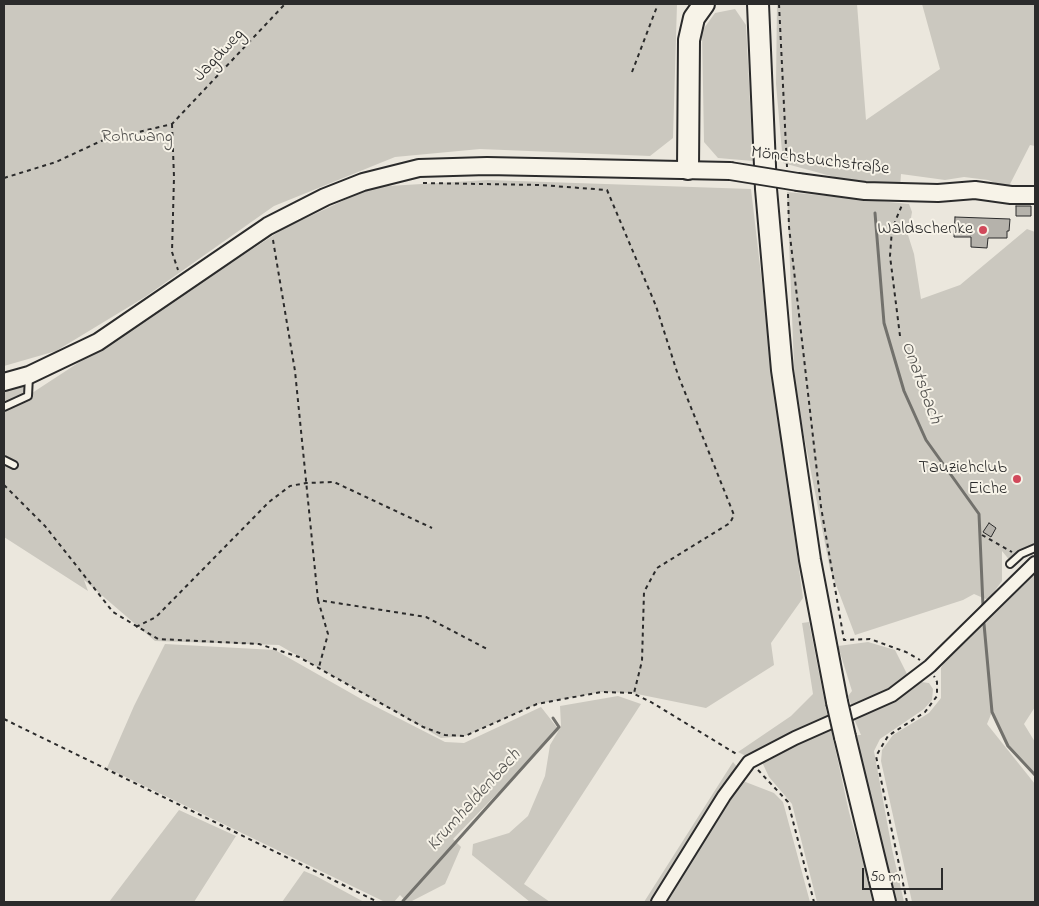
<!DOCTYPE html>
<meta charset="utf-8">
<style>
body{margin:0}
#map{position:relative;width:1039px;height:906px;overflow:hidden;background:#ebe7dd;font-family:"Indie Flower",sans-serif}
canvas{display:block}
.frame{position:absolute;inset:0;border:5px solid #2b2b2b;pointer-events:none}
.scale{position:absolute;left:862px;top:868px;width:81px;height:22px;box-sizing:border-box;border:2px solid #2b2b2b;border-top:0;padding-left:6px;font-size:15px;line-height:18px;white-space:nowrap;color:#2b2b2b;-webkit-text-stroke:4px #f7f3e8;paint-order:stroke}
</style>
<div id="map">
<canvas width="1039" height="906"></canvas>
<div class="frame"></div>
<div class="scale">50 m</div>
</div>
<script>
const ctx = document.querySelector('canvas').getContext('2d');
ctx.lineJoin = 'round';
function paint(path, color) {
  ctx.fillStyle = color;
  ctx.fill(path, 'evenodd');
}
function toPath(rows) {
  const path = new Path2D();
  for (const r of rows) {
    path.moveTo(r[0], r[1]);
    for (let i = 2; i < r.length; i += 2) path.lineTo(r[i], r[i + 1]);
  }
  return path;
}
function trace(path, color, width, dash) {
  ctx.strokeStyle = color;
  ctx.lineWidth = width;
  ctx.lineCap = dash ? 'butt' : 'round';
  ctx.setLineDash(dash || []);
  ctx.stroke(path);
}
function write(font, color, halo, rows, align = 'center') {
  ctx.font = font + ' "Indie Flower",sans-serif';
  ctx.lineWidth = 4;
  ctx.setLineDash([]);
  ctx.textBaseline = 'middle';
  ctx.strokeStyle = halo;
  ctx.fillStyle = color;
  for (const [text, x, y, turn = 0] of rows) {
    ctx.save();
    ctx.translate(x, y);
    ctx.rotate((+turn || 0) * Math.PI / 180);
    ctx.textAlign = isNaN(turn) ? turn : align;
    if (halo) ctx.strokeText(text, 0, 0);
    ctx.fillText(text, 0, 0);
    ctx.restore();
  }
}
paint(toPath([
 [4,4,677,4,673,138,650,156,480,149,395,157,274,206,145,297,56,351,4,366],
 [777,4,857,4,866,120,940,69,922,4,1035,4,1035,146,1030,145,1008,188,988,180,964,177,945,180,901,174,900,188,853,182,783,163,776,84],
 [735,9,746,25,753,161,718,158,704,142,702,31,715,13],
 [488,180,751,189,773,377,803,598,771,643,774,665,706,708,632,693,601,692,537,704,465,736,441,738,279,645,155,641,84,580,88,591,4,537,4,386,29,379,29,395,283,229,372,187],
 [787,192,909,204,912,212,908,235,914,254,921,299,960,285,1027,229,1035,232,1035,547,1011,562,1002,551,1002,581,988,600,974,594,963,600,855,635,830,569,795,390],
 [1035,570,1035,707,1024,724,1035,742,1035,775,1008,746,992,712,987,724,1035,784,1035,902,912,902,881,761,882,750,893,735,929,713,941,698,941,668,951,650],
 [809,622,828,719,748,757,738,752,791,716,813,694,802,623],
 [868,642,895,650,908,676,887,692,852,707,848,696,852,691,838,646],
 [165,644,275,650,363,700,445,742,464,743,541,707,559,730,561,725,560,706,618,696,641,704,524,884,550,902,530,902,472,855,473,844,509,833,528,816,545,776,550,745,559,730,453,839,461,847,445,884,410,902,407,902,400,895,394,902,385,902,107,768,134,706],
 [921,682,929,683,933,689,932,700,924,709,880,739,874,751,892,849,904,902,893,902,871,811,874,812,854,735,861,735,854,719,903,695],
 [831,729,849,812,875,902,817,902,792,804,769,777,762,762,803,740],
 [733,762,738,768,654,902,644,902],
 [743,781,774,793,783,802,810,902,664,902],
 [179,810,236,836,194,902,109,902],
 [304,871,316,876,364,902,282,902]
]), '#cbc8bf');
trace(toPath([
 [875,213,884,323,904,391,926,440,979,514,983,606],
 [984,624,992,712,1008,746,1035,775],
 [403,901,559,727,553,718]
]), '#72716c', 3);
const building = toPath([
 [1016,206,1031,206,1031,216,1016,216,1016,206],
 [955,217,1010,219,1009,231,1007,231,1007,238,988,238,987,248,971,247,971,237,954,237,955,217],
 [989,523,996,528,991,537,983,532,989,523]
]);
paint(building, '#b5b2ab');
trace(building, '#2b2b2b', 1);
const service = toPath([
 [4,407,28,396,29,376],
 [4,460,14,465],
 [1010,564,1021,554,1035,548]
]);
const minor = toPath([
 [658,902,724,796,749,762,795,738,892,695,930,666,1035,563]
]);
const tertiary = toPath([
 [798,182,865,191,938,193,975,190,1011,195,1035,195],
 [4,382,29,375,98,342,268,226,325,197,363,182,419,168,487,166,730,171]
]);
const primary = toPath([
 [758,4,766,189,782,370,810,560,837,702],
 [688,169,689,40,694,18,704,4],
 [845,737,885,902]
]);
trace(service, '#2b2b2b', 10);
trace(minor, '#2b2b2b', 16);
trace(tertiary, '#2b2b2b', 20);
trace(primary, '#2b2b2b', 24);
trace(toPath([
 [779,4,787,167],
 [632,72,658,4],
 [172,124,174,177,172,252,178,270],
 [4,178,56,162,101,141,172,124,285,4],
 [423,183,540,185,607,190,656,306,678,375,734,515,730,523,657,568,644,592,642,661,634,693],
 [788,194,789,227,821,507,844,640,870,639,906,652,920,660],
 [273,240,295,371,318,600,426,617,489,650],
 [900,336,890,256,892,229,902,205],
 [4,485,45,526,113,612,158,639,259,644,299,657,423,727,445,735,465,736,537,704,601,692,632,693,651,702,738,755],
 [982,535,1012,552],
 [318,600,328,634,319,667],
 [136,627,156,617,269,502,290,486,306,483,334,482,432,528],
 [4,719,378,902],
 [758,770,788,802,814,902],
 [907,902,876,756,888,736,925,712,937,696,937,682,934,676]
]), '#2b2b2b', 2, [4, 4]);
trace(service, '#f7f3e8', 6);
trace(minor, '#f7f3e8', 12);
trace(tertiary, '#f7f3e8', 16);
trace(primary, '#f7f3e8', 20);
const tertiaryBridge = toPath([
 [730,171,798,182]
]);
const primaryBridge = toPath([
 [837,702,845,737]
]);
trace(tertiaryBridge, '#2b2b2b', 20, []);
trace(primaryBridge, '#2b2b2b', 24, []);
trace(tertiaryBridge, '#f7f3e8', 16);
trace(primaryBridge, '#f7f3e8', 20);
for (const [x, y, r, color] of [
 [983,230,5,"#d1495b"],
 [1017,479,5,"#d1495b"]
]) {
  const dot = new Path2D();
  dot.arc(x, y, r, 0, 2 * Math.PI);
  ctx.fillStyle = color;
  ctx.fill(dot);
  trace(dot, '#f7f3e8', 2);
}
write('18px', '#2b2b2b', '#f7f3e8', [
 ["Jagdweg",220,56,-47],
 ["Mönchsbuchstraße",820,162,7]
]);
write('18px', '#535250', '#f7f3e8', [
 ["Rohrwang",137,138]
]);
write('18px', '#2b2b2b', '#f7f3e8', [
 ["Waldschenke",973,230],
 ["Tauziehclub",1007,469],
 ["Eiche",1007,490]
], 'right');
write('italic 19px', '#555451', '#f7f3e8', [
 ["Onatsbach",920,383,70],
 ["Krumhaldenbach",475,801,-48]
]);
</script>
